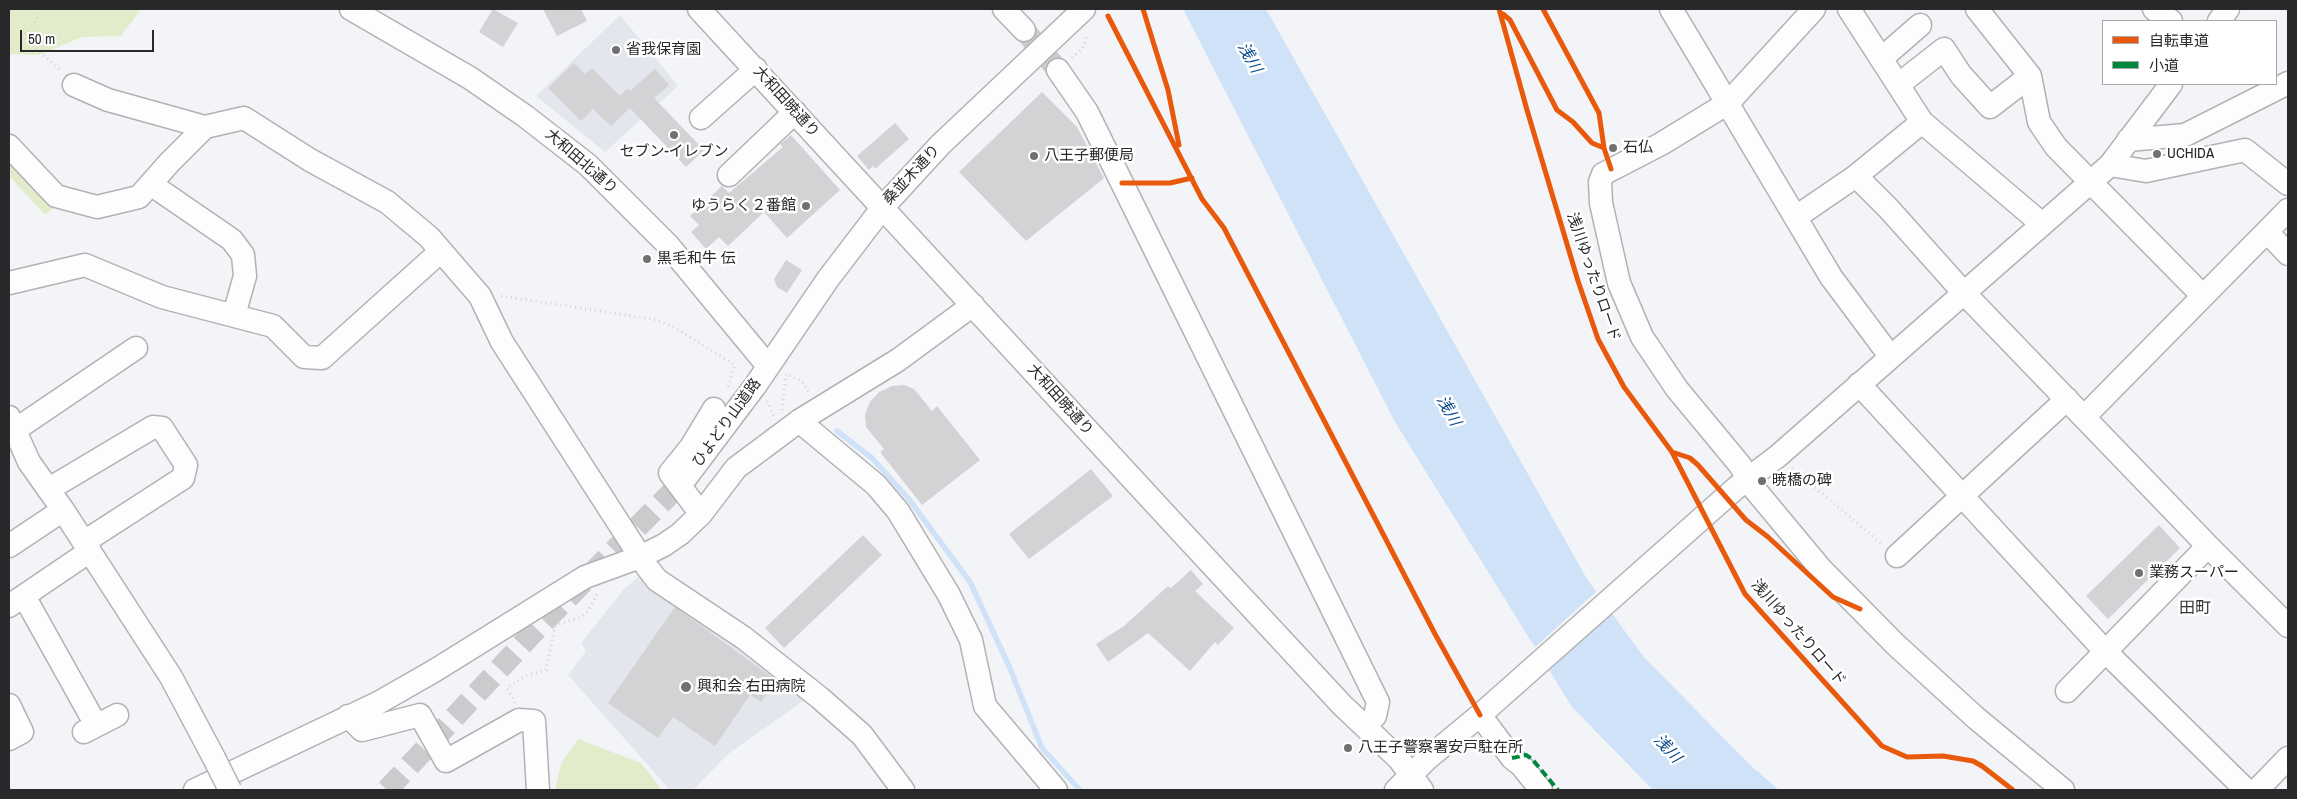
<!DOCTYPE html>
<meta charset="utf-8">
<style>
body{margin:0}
#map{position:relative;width:2297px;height:799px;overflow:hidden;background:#f3f4f7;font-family:"Archivo Narrow","Noto Sans JP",sans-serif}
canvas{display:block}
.frame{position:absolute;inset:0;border:10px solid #29292b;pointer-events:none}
.legend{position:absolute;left:2102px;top:20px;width:175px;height:65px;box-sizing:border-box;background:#fff;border:1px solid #a9a9aa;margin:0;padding:6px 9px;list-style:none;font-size:15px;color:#29292b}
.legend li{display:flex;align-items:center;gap:10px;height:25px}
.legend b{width:25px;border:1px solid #a9a9aa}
.scale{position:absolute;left:20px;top:30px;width:134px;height:22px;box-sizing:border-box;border:2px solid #29292b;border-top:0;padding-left:6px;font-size:15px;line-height:18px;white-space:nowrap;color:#29292b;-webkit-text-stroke:4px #fff;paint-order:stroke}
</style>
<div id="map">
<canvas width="2297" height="799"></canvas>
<div class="frame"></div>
<ul class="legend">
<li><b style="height:6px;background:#e8590c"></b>自転車道</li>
<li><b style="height:6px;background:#00873e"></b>小道</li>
</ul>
<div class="scale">50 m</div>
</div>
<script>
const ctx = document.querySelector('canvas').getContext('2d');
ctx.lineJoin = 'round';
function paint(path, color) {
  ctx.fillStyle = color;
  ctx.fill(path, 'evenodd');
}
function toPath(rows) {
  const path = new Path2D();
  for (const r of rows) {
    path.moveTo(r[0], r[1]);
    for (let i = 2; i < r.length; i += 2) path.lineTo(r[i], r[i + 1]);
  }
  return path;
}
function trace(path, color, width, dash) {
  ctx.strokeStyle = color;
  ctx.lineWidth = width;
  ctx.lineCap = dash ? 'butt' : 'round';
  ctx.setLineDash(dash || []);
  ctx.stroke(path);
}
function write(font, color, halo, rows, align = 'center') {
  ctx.font = font + ' "Archivo Narrow","Noto Sans JP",sans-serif';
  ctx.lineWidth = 5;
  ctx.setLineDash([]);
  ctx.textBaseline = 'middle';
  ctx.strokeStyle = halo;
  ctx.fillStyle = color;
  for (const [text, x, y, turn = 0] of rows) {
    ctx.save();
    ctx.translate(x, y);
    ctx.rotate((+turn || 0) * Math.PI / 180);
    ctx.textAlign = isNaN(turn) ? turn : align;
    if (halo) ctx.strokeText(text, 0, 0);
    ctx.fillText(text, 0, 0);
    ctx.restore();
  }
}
paint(toPath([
 [620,15,678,86,605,152,536,96],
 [639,576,649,587,699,618,806,699,728,754,693,790,670,790,568,675,586,651,581,643,624,589]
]), '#e4e6ee');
paint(toPath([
 [9,9,141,9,121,36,82,37,39,55,9,54],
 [9,146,64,199,45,215,9,176],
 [578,739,641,763,662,790,555,790,561,764]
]), '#e3ecca');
paint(toPath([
 [1183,9,1266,9,1587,579,1643,656,1749,764,1779,790,1653,790,1572,707,1395,422]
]), '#d0e2f8');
paint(toPath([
 [1598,590,1612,609,1546,669,1533,649]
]), '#f3f4f7');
trace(toPath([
 [837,431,872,458,908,498,970,582,1009,666,1042,748,1080,790]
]), '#d0e2f8', 5.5);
paint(toPath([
 [493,9,518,23,503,47,479,32],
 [543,9,581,9,587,21,557,36],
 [574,63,585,74,592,68,620,96,628,88,630,91,655,69,669,85,654,98,704,150,686,167,630,108,611,126,593,109,581,121,548,88],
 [1042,92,1077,127,1104,178,1026,241,959,172],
 [895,123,909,139,875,169,873,166,869,170,857,156],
 [791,135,840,190,787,238,764,212,728,246,719,237,706,249,691,232,699,225,690,216,722,186,729,193,783,147,780,144],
 [786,260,802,270,787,293,777,287,774,279],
 [904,385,914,389,932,411,937,406,980,460,922,505,880,452,884,449,866,427,865,414,870,402,879,392,892,386],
 [1091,469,1113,496,1029,559,1009,534],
 [2159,525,2180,548,2108,619,2086,596],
 [863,535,882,555,784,648,765,628],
 [1191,570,1203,584,1195,591,1234,628,1218,645,1215,642,1190,671,1148,633,1108,662,1096,644,1124,626,1168,586,1171,588],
 [675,607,776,680,761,702,750,695,715,746,673,717,658,738,608,703]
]), '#d3d2d4');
trace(toPath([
 [1024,30,1058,70],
 [387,790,530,636,685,479]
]), '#cbcbce', 22, [22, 11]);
const minor = toPath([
 [351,9,470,78,525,116,588,165,668,245,768,366],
 [699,9,1174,524,1342,705,1399,759,1422,790],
 [1004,9,1024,30],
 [1671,9,1831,277,1890,356],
 [1814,9,1728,103,1661,144,1603,174,1600,182,1601,203,1619,283,1642,337,1677,389,1740,465,1752,486,1821,569,1896,645,1976,718,2063,790],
 [1849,9,1922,122,2042,224],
 [1977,9,2030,76,2039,122,2056,147,2203,296],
 [2154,9,2171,21],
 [2219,21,2228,9],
 [1881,59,1920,25],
 [1058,70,1087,112,1378,702,1375,716,1366,725],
 [74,85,108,100,205,127],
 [1898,85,1944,49,1961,75,1990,107,2030,76],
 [701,118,756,69],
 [2128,140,2185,135,2288,83],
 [9,146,56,196,97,207,139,197,169,163,205,127,244,118,310,160,387,202,429,237,480,296,502,342,647,567,657,580,744,638,820,698,862,735,903,790],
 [2110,165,2146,171,2245,150,2288,184],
 [729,175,795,112],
 [1856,176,1889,209,1964,293,2208,546,2288,626],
 [152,185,232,240,243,255,245,276,234,315],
 [1796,217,1856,176,1922,122],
 [2268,233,2288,254],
 [9,283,85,265,162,297,273,326,304,357,322,358,441,251],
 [1859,384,2105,651,2246,790],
 [9,417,29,462,63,510,171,677,214,758],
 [2084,417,2288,210],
 [799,421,876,485,898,511,949,595,971,640,985,706,1056,790],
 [15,430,136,348],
 [685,479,755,386,828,279,883,207,940,145,1084,9],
 [49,489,153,427,162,428,186,465,183,478,84,542],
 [701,514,670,473,691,447,714,409],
 [9,546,63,510],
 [1897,556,2067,399],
 [24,596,96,725],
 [9,606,90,551],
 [2067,691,2208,546],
 [9,705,22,732,9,739],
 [1480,715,1512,758,1521,765,1541,790],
 [348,716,362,730,420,715,446,761,519,720,534,721,538,790],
 [84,732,117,715],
 [195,790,378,703,434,671,585,577,640,557,664,545,680,534,701,514,736,468,799,421,898,360,973,305],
 [1396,790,1427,759,1480,715,1736,488,1778,456,2110,165,2171,84],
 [2257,790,2288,758]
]);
trace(minor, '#b2b2b4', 25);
trace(toPath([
 [32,9,37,18,31,29,21,34,62,72],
 [1072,58,1083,48,1086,37],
 [501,296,652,319,672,326,735,365,728,387],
 [767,401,774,416],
 [782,410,786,374,802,381,809,394],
 [1792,468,1883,545],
 [515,703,507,688,525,676,546,670,555,626,581,617,588,611,597,594]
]), '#d4d4d4', 3, [1, 4]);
trace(minor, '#fdfdfe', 22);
const minorBridge = toPath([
 [214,758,230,790]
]);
trace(minorBridge, '#b2b2b4', 25, []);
trace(minorBridge, '#fdfdfe', 22);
trace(toPath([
 [1512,758,1526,755,1532,759,1558,790]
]), '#00873e', 4, [8, 4]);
trace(toPath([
 [1143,9,1168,90,1179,145],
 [1499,9,1527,110,1578,281,1598,339,1624,387,1672,452,1745,594,1882,746,1907,757,1943,756,1973,761,1982,766,2013,790],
 [1543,9,1599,113,1604,148,1611,169],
 [1503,14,1510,20,1557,110,1573,122,1592,143,1604,148],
 [1108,16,1202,199,1224,228,1435,634,1480,715],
 [1122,183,1170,183,1192,178],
 [1672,452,1690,458,1698,465,1746,520,1768,537,1833,597,1860,609]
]), '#e8590c', 5);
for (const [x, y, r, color] of [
 [616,50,5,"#707072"],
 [674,135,5,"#707072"],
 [1613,148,5,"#707072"],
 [2157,154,5,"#707072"],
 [1034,156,5,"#707072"],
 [806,206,5,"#707072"],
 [647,259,5,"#707072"],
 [1762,481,5,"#707072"],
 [2139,573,5,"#707072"],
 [686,687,6,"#707072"],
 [1348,748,5,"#707072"]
]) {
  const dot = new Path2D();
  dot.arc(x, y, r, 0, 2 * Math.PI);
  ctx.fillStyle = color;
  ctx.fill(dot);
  trace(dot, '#fff', 2);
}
write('15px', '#29292b', '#fff', [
 ["省我保育園",626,50],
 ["石仏",1623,148],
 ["セブン-イレブン",674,152,"center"],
 ["UCHIDA",2167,154],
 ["八王子郵便局",1044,156],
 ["ゆうらく２番館",796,206,"right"],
 ["黒毛和牛 伝",657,259],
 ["暁橋の碑",1772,481],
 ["業務スーパー",2149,573],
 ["興和会 右田病院",697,687],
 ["八王子警察署安戸駐在所",1358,748]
], 'left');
write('15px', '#29292b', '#fff', [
 ["大和田暁通り",786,102,48],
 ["大和田北通り",581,162,41],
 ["桑並木通り",912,175,-47],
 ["浅川ゆったりロード",1593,277,71],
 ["大和田暁通り",1060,400,48],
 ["ひよどり山道路",727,423,-54],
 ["浅川ゆったりロード",1798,633,49]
]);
write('italic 16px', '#084a8b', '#fff', [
 ["浅川",1249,58,61],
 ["浅川",1448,411,61],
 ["浅川",1667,749,47]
]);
write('16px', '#35363a', '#fff', [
 ["田町",2195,609]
]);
</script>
